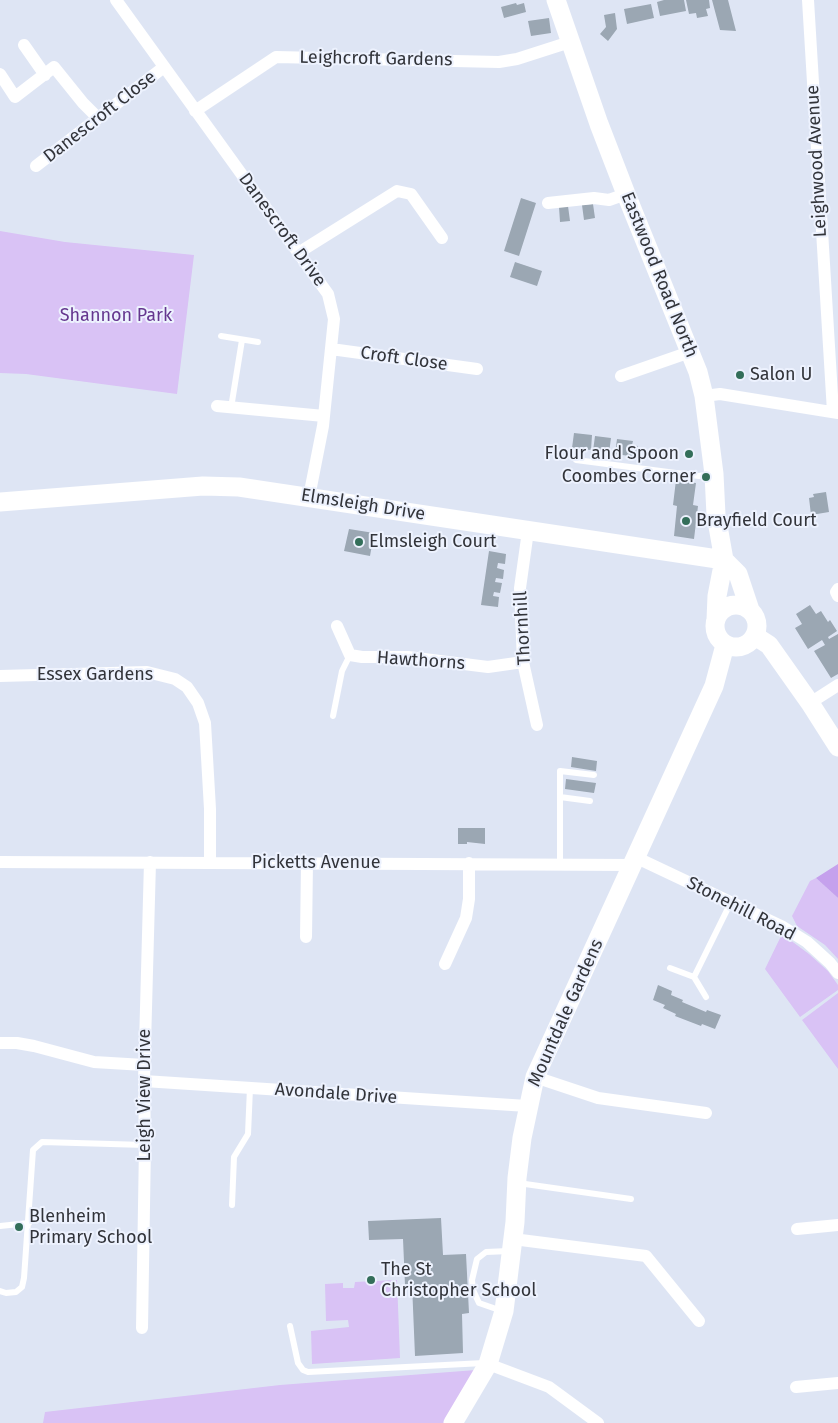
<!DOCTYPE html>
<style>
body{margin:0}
canvas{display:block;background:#dee5f4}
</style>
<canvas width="838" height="1423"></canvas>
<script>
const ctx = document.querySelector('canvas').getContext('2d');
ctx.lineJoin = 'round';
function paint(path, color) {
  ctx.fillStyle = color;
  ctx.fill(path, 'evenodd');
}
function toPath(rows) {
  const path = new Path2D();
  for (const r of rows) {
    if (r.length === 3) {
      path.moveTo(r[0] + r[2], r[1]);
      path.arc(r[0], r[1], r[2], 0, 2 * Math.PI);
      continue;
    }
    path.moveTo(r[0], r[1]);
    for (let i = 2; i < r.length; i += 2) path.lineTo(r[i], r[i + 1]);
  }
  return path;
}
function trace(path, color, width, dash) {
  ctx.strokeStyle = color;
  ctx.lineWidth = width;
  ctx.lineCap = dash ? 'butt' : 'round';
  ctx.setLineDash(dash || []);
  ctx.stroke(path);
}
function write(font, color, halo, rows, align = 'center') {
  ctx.font = font + ' "Fira Sans",sans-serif';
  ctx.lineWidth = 4;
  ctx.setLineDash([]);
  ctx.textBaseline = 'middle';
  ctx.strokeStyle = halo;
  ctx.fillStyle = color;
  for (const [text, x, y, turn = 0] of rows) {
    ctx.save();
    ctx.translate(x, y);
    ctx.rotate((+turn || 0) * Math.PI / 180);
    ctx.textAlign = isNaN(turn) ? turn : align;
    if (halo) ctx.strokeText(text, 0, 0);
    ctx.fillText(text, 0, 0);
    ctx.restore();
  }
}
paint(toPath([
 [0,231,65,242,194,255,177,394,26,374,0,373],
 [816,878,838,898,838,959,825,945,797,926,792,916,810,881],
 [782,934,809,954,828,971,838,985,838,990,800,1017,765,969],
 [838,993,838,1069,802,1020],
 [397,1280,400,1358,312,1364,311,1331,349,1327,348,1320,326,1321,325,1284,343,1283,343,1288,354,1288,355,1282],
 [476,1370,449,1423,43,1423,45,1412,280,1385]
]), '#d9c2f5');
paint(toPath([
 [838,864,838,898,816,878]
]), '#c5a1ed');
paint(toPath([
 [664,0,684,0,686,11,660,16,657,2],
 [686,0,709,0,710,8,706,9,708,16,697,18,696,13,689,14],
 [712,0,728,0,736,31,720,30],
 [516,3,517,5,524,3,526,12,504,18,501,7],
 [651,4,654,18,627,24,624,9],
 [615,13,617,29,608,41,600,34,606,27,604,15],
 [549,18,551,33,531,36,528,21],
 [521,198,536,203,519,256,504,251],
 [593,204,595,218,584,220,582,205],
 [568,206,570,221,560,222,559,207],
 [515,262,542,271,537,286,510,277],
 [574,433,592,435,591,450,572,448],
 [595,436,611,438,609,453,593,451],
 [617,439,633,441,632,445,638,446,637,457,615,454],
 [676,480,696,483,693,505,698,506,694,539,674,536,677,506,673,505],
 [826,492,829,512,811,515,809,498,814,497,813,494],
 [349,529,374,533,370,556,344,551],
 [489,551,506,554,505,564,498,563,497,568,504,570,503,579,496,578,495,582,502,583,500,593,494,592,493,596,499,597,498,607,481,605],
 [810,605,816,614,821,611,828,622,830,620,837,631,828,637,829,639,838,634,838,674,831,678,814,651,825,645,822,640,808,649,795,628,802,624,796,614],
 [572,757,597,761,596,771,571,767],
 [566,779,596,783,594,793,565,789],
 [458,828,485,828,485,844,467,842,467,844,458,844],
 [658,985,672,991,671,995,683,1000,682,1002,706,1012,707,1010,721,1015,715,1029,702,1024,701,1026,675,1016,676,1014,663,1008,665,1005,653,1000],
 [441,1218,443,1255,466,1254,469,1313,462,1314,463,1353,415,1356,412,1284,405,1285,403,1239,369,1240,368,1221]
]), '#9ba7b3');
trace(toPath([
 [221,336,258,342],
 [231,408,242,340],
 [576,460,699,476,711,474],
 [333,716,342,671,350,655],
 [560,797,590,801],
 [560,864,560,771,594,775],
 [670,968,694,977,706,997],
 [694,977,731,902],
 [518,1183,631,1199],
 [232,1205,234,1157,248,1134,250,1088],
 [0,1226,29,1223],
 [0,1291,6,1293,16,1292,22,1287,24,1278,33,1150,42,1142,145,1145],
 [502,1311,479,1303,473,1290,472,1280,477,1259,486,1252,509,1251],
 [290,1326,298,1363,303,1370,308,1372,484,1363]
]), '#fff', 6);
trace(toPath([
 [116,0,328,294,334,319,323,426,309,497],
 [808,0,833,412],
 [24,45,45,75],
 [0,74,15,97,54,67,83,103,98,118],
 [195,111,276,57,499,62,517,59,570,42],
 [36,166,164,67],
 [548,203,594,198,609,200,626,194],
 [298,253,397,191,411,194,442,238],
 [331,349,477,369],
 [621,376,690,352],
 [704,396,720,394,838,413],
 [217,406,324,416],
 [528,531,520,588,523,662,537,725],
 [838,589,836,592,838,596],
 [337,626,350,655,362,657,408,657,488,667,523,662],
 [0,676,147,672,175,679,187,687,198,703,205,723,210,809,210,862],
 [810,703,838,685],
 [635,857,783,927,807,942,830,963,838,973],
 [0,862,632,865],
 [306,937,307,863],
 [445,964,466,918,469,899,469,863],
 [0,1043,17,1043,34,1046,94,1062,144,1065],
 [535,1077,598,1098,706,1113],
 [144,1081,527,1106],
 [797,1229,838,1225],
 [513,1239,646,1256,699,1321],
 [142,1328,145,1145,144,1081,150,862],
 [488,1364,549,1387,598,1423],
 [796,1387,838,1383]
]), '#fff', 12);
trace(toPath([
 [556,0,599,124,626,194,698,372,704,396,714,474,716,515,724,560,717,596,716,620],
 [0,502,203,486,239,487,724,560],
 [724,560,738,574,750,610],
 [736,626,21],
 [755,636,769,645,810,703,838,747],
 [453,1423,488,1364,504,1311,515,1222,517,1178,522,1138,535,1077,714,686,725,645]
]), '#fff', 19);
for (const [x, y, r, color] of [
 [740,375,5,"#336e59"],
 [689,454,5,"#336e59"],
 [706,477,5,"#336e59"],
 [686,521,5,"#336e59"],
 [359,542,5,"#336e59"],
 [19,1227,5,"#336e59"],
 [371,1280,5,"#336e59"]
]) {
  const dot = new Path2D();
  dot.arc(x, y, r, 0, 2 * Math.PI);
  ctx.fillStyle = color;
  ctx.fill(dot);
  trace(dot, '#edf2fe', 2);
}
write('18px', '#32343a', '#edf2fe', [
 ["Leighcroft Gardens",376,59,1],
 ["Danescroft Close",100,117,-38],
 ["Leighwood Avenue",817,161,-93],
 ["Danescroft Drive",282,230,54],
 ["Eastwood Road North",659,275,68],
 ["Croft Close",404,359,8],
 ["Elmsleigh Drive",363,505,9],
 ["Thornhill",523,628,-93],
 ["Hawthorns",421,661,4],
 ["Essex Gardens",95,675],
 ["Picketts Avenue",316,863],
 ["Stonehill Road",741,909,27],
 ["Mountdale Gardens",566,1013,-66],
 ["Avondale Drive",336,1094,4],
 ["Leigh View Drive",145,1095,-90]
]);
write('18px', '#65378f', '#edf2fe', [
 ["Shannon Park",116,316]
]);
write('18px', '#32343a', '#edf2fe', [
 ["Salon U",750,375],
 ["Flour and Spoon",679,454,"right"],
 ["Coombes Corner",696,477,"right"],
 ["Brayfield Court",696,521],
 ["Elmsleigh Court",369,542],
 ["Blenheim",29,1217],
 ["Primary School",29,1238],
 ["The St",381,1270],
 ["Christopher School",381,1291]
], 'left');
</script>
